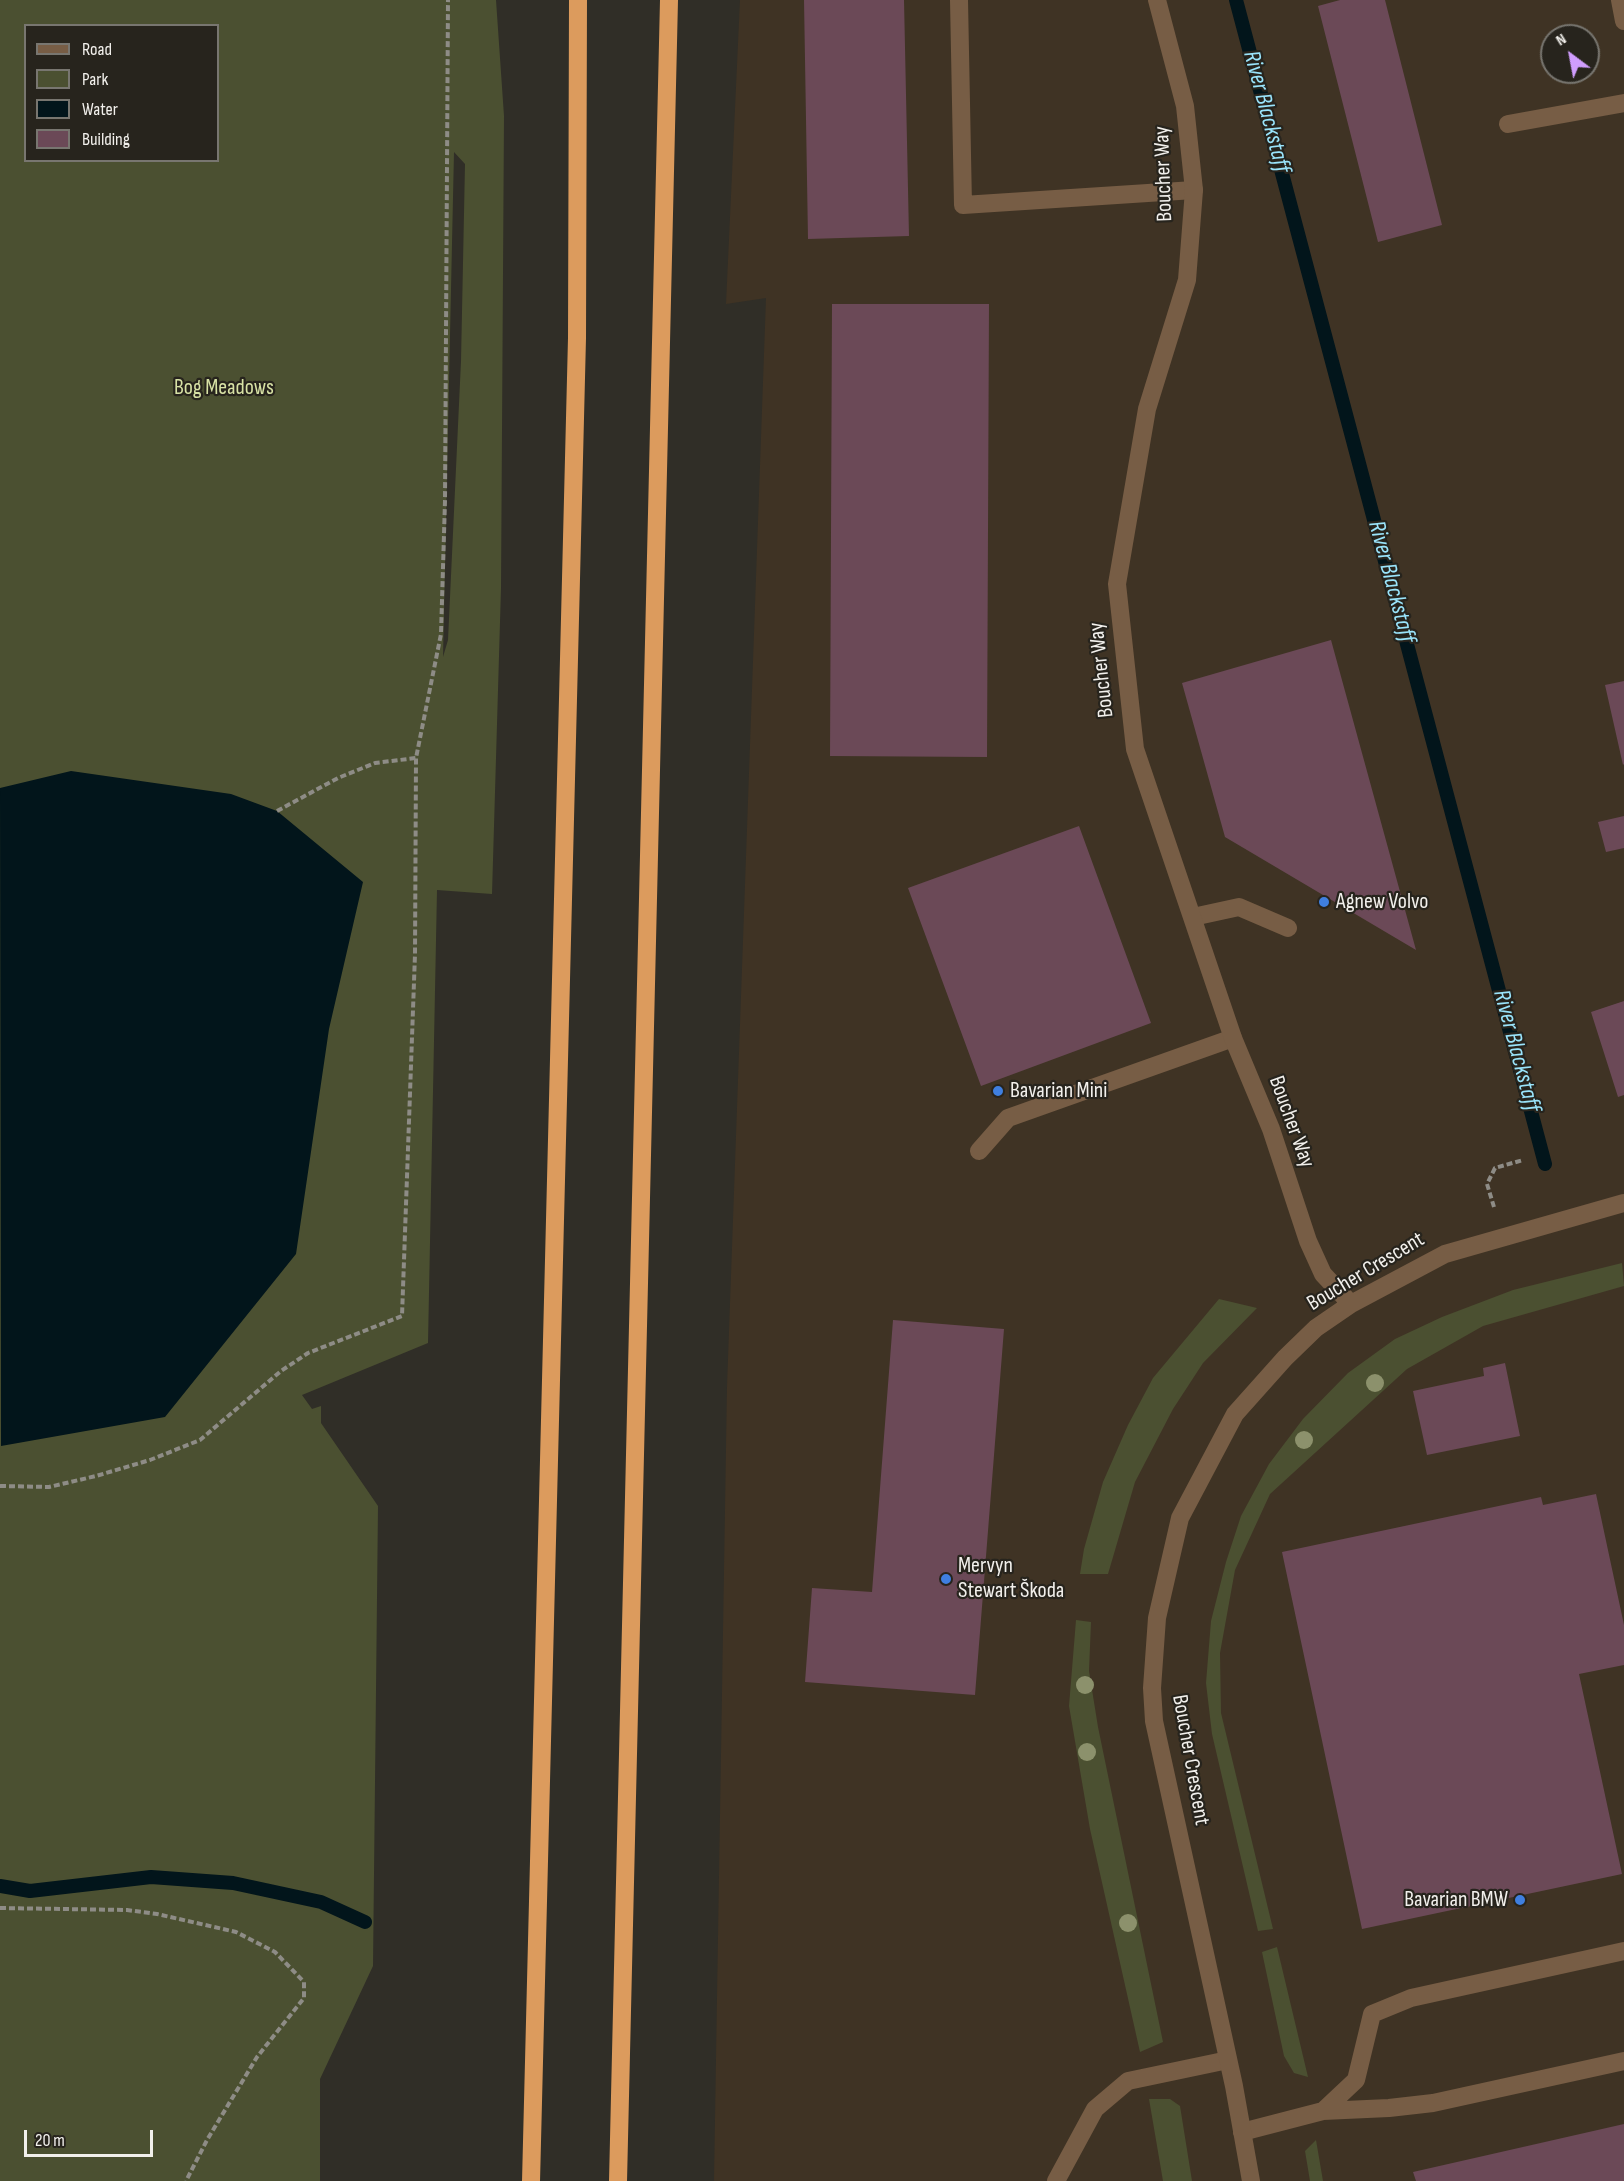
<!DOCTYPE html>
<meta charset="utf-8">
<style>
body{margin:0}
#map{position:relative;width:1624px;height:2181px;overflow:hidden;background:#302e27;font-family:"Sofia Sans Condensed",sans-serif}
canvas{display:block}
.legend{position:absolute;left:24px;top:24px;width:195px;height:138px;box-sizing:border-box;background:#27241d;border:2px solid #787670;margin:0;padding:8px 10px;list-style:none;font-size:18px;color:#f2f0ec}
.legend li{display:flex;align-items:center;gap:12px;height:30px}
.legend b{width:30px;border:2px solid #787670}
.north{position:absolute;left:1540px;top:24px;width:60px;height:60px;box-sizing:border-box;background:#27241d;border:2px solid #787670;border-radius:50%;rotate:328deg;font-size:16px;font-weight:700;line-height:24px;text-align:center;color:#f2f0ec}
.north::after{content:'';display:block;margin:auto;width:21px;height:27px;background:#d09dfe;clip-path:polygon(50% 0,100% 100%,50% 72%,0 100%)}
.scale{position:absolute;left:24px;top:2130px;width:129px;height:27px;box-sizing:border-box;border:3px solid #f2f0ec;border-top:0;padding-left:8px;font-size:18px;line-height:21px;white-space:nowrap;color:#f2f0ec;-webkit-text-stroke:4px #27241d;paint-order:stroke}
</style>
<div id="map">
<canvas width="1624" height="2181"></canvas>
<ul class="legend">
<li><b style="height:8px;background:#775d45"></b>Road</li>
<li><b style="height:16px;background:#4b5031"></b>Park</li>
<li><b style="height:16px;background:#02151b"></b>Water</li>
<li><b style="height:16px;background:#6b4957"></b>Building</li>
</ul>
<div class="north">N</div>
<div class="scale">20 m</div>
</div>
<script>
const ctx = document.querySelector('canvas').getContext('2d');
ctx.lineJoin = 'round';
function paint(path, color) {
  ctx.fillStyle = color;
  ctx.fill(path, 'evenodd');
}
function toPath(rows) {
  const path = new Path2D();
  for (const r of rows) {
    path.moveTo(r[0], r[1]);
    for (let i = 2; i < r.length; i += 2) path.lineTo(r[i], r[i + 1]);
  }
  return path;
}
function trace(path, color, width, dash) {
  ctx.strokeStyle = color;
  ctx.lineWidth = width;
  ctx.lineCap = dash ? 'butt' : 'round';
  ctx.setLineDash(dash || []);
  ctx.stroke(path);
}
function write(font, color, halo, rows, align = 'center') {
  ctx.font = font + ' "Sofia Sans Condensed",sans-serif';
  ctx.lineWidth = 4.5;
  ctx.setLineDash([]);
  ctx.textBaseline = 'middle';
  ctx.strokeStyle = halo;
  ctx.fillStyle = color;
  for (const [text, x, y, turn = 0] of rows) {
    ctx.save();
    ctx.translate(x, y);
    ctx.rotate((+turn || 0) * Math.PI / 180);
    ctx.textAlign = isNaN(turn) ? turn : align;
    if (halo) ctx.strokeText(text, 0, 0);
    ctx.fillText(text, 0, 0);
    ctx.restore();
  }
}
paint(toPath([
 [740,0,1624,0,1624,2181,714,2181,727,1387,766,298,726,304],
 [1552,36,1588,36,1588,72,1552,72]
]), '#3f3324');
paint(toPath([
 [0,0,496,0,504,116,501,588,492,894,437,890,428,1343,302,1395,312,1409,321,1406,321,1423,378,1506,373,1966,320,2079,320,2181,0,2181],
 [26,26,218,26,218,160,26,160],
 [454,152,465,164,461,361,448,640,443,657],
 [1622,1263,1624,1286,1483,1326,1407,1369,1270,1494,1235,1570,1220,1653,1221,1713,1273,1929,1258,1931,1212,1734,1206,1683,1211,1621,1226,1562,1241,1516,1269,1464,1303,1419,1348,1373,1395,1339,1442,1317,1513,1290],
 [1219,1299,1257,1308,1203,1363,1173,1409,1135,1482,1108,1574,1080,1574,1084,1549,1103,1482,1128,1425,1153,1378],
 [1076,1620,1091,1622,1089,1671,1098,1727,1163,2042,1140,2052,1090,1829,1069,1706],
 [1277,1947,1308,2077,1294,2073,1284,2056,1262,1952],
 [1149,2099,1170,2099,1180,2106,1192,2181,1163,2181],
 [1316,2140,1323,2181,1310,2181,1305,2151]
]), '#4b5031');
paint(toPath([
 [71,771,231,794,277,811,363,882,329,1029,296,1254,165,1417,1,1446,0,788]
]), '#02151b');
trace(toPath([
 [1236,0,1545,1164],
 [0,1886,30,1891,151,1877,233,1883,321,1902,365,1922]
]), '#02151b', 14);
paint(toPath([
 [804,0,904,0,909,236,808,239],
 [1340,0,1385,0,1442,225,1378,242,1318,6],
 [832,304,989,304,987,757,830,756],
 [1331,640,1416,950,1225,837,1182,683],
 [1624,681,1624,764,1623,765,1605,685],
 [1624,816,1624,848,1606,852,1598,822],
 [1079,826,1151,1023,981,1086,908,888],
 [1624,1001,1624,1095,1618,1097,1591,1012],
 [893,1320,1004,1329,975,1695,805,1682,812,1588,872,1592],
 [1505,1363,1520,1436,1427,1455,1413,1391,1484,1376,1483,1368],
 [1596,1494,1624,1625,1624,1665,1579,1674,1622,1874,1362,1929,1282,1552,1541,1497,1543,1505],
 [1624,2124,1624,2181,1416,2181,1413,2172]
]), '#6b4957');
trace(toPath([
 [277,811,338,778,375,763,416,758],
 [1494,1207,1487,1184,1495,1168,1523,1160],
 [0,1486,49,1487,96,1476,150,1460,200,1440,281,1371,308,1353,402,1316,415,954,416,758,441,634,445,501,448,0],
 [0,1908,127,1910,157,1914,236,1932,275,1952,304,1982,304,1998,257,2057,207,2140,186,2181]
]), '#8e8c86', 4, [6, 3]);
trace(toPath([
 [959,0,963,205,1194,190],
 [1620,0,1624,21],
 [1508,124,1624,103],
 [1193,917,1239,907,1288,928],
 [979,1151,1008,1118,1233,1038],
 [1323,2111,1356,2080,1372,2014,1411,1998,1624,1951],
 [1242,2132,1323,2111,1389,2108,1433,2103,1624,2061],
 [1056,2181,1095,2109,1128,2081,1228,2060]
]), '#775d45', 18);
trace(toPath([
 [1157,0,1185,106,1194,190,1187,280,1147,409,1117,584,1135,749,1233,1038,1271,1129,1308,1241,1323,1274,1351,1304],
 [1251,2181,1234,2086,1154,1721,1152,1688,1157,1618,1180,1518,1235,1414,1285,1358,1316,1328,1351,1304,1445,1254,1624,1203]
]), '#775d45', 18);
trace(toPath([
 [531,2181,577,338,578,0],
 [618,2181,669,0]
]), '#dc9b5d', 18);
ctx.fillStyle = '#8c916c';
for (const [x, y] of [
 [1375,1383],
 [1304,1440],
 [1085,1685],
 [1087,1752],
 [1128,1923]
]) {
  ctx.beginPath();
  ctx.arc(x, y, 9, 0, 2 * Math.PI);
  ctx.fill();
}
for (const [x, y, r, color] of [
 [1324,902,6,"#3f7fe0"],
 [998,1091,6,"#3f7fe0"],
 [946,1579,6,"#3f7fe0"],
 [1520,1900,6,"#3f7fe0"]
]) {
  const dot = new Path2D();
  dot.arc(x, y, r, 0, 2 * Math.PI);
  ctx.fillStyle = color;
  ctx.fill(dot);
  trace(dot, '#27241d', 2);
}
write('22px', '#f2f0ec', '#27241d', [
 ["Boucher Way",1164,174,-92],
 ["Boucher Way",1102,670,-96],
 ["Boucher Way",1291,1122,70],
 ["Boucher Crescent",1366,1272,-31],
 ["Boucher Crescent",1190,1760,80]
]);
write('22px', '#d8e2a5', '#27241d', [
 ["Bog Meadows",224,388]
]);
write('22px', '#f2f0ec', '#27241d', [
 ["Agnew Volvo",1336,902],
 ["Bavarian Mini",1010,1091],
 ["Mervyn",958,1566],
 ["Stewart Škoda",958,1591],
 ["Bavarian BMW",1508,1900,"right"]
], 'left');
write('italic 24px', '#9ae4fb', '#27241d', [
 ["River Blackstaff",1266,112,75],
 ["River Blackstaff",1391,582,75],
 ["River Blackstaff",1516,1051,75]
]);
</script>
